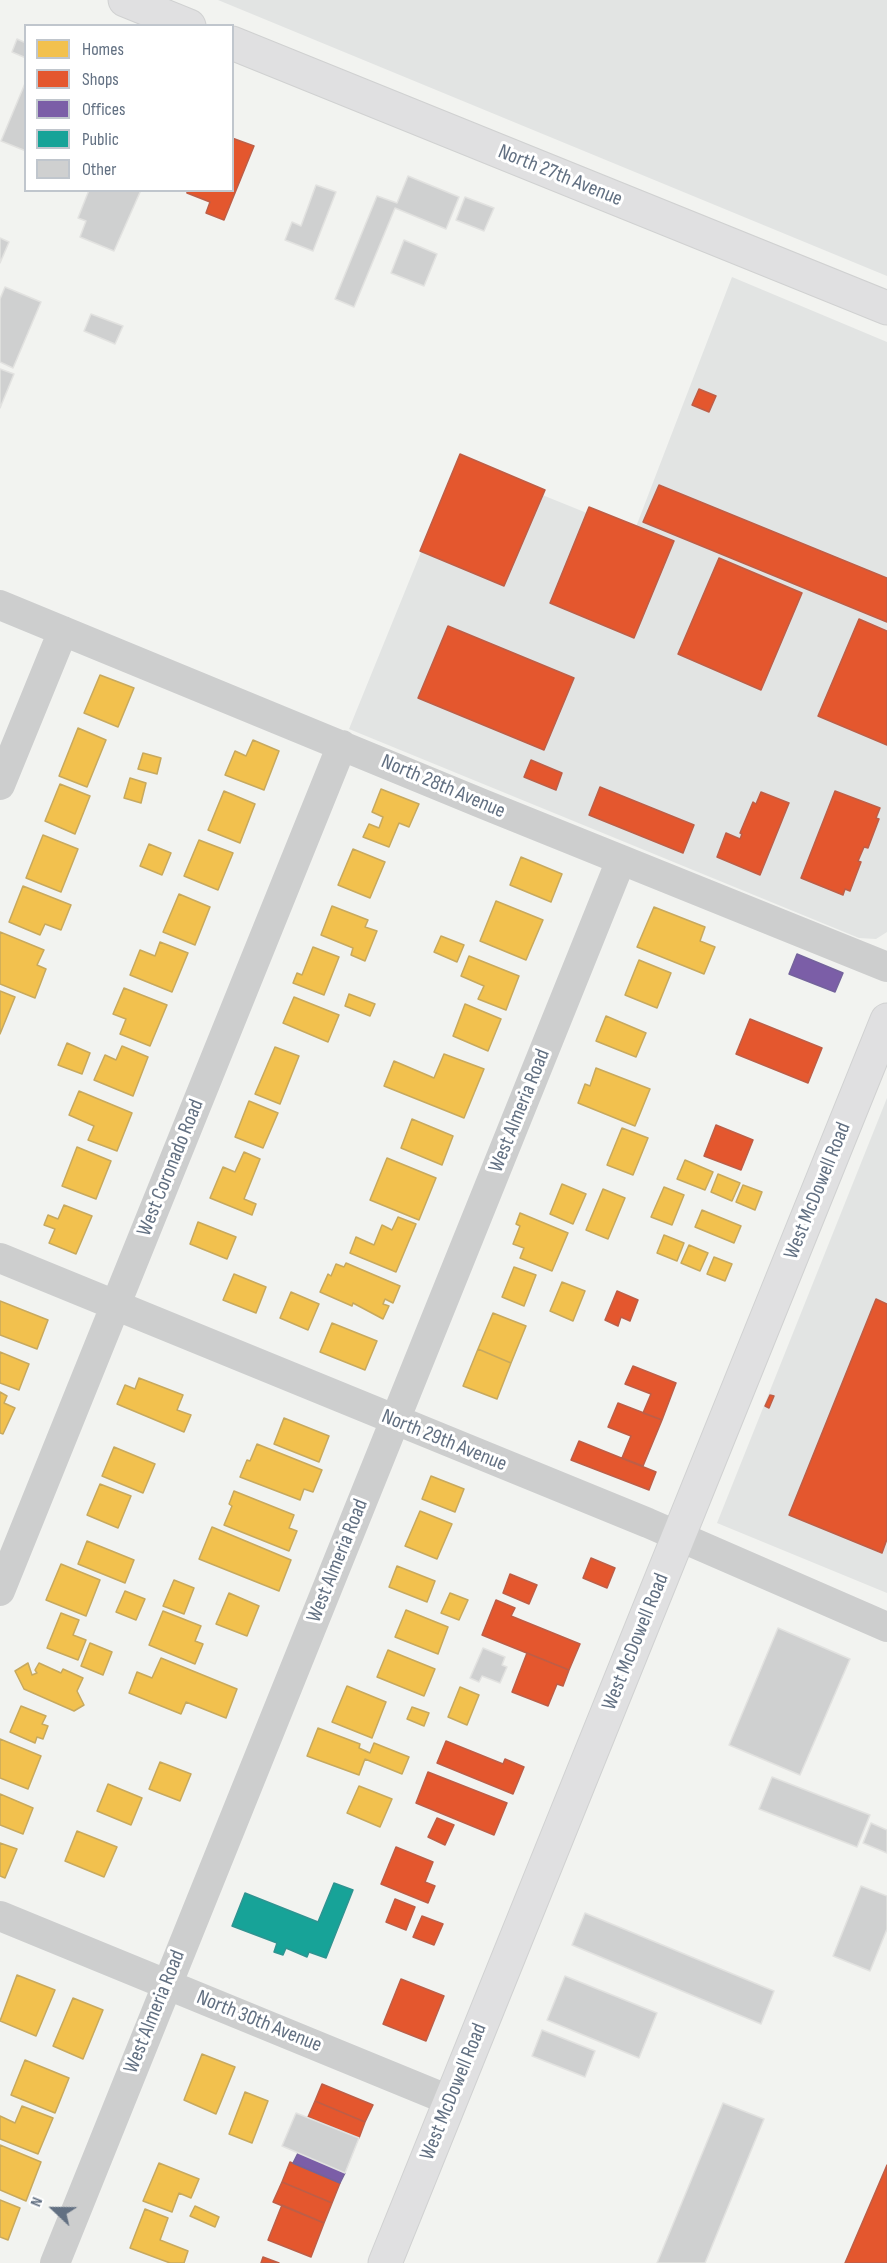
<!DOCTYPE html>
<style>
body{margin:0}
#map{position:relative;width:887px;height:2263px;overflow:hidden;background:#f2f3f0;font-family:"Sofia Sans Condensed",sans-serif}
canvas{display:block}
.legend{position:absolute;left:24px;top:24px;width:210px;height:168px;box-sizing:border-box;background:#fff;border:2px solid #c0c6cd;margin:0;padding:8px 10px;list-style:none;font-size:18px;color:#627082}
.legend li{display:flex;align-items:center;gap:12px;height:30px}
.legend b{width:30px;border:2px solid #c0c6cd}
.north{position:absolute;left:24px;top:2179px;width:60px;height:60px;-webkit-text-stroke:4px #fff;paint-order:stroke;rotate:292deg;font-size:16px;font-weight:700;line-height:24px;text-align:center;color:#627082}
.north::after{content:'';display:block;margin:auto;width:21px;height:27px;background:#627082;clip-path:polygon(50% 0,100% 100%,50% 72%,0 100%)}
</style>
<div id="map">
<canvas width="887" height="2263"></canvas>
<ul class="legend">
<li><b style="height:16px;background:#f2c14e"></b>Homes</li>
<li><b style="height:16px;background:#e4572e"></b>Shops</li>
<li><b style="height:16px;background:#7b5ea7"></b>Offices</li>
<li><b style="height:16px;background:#17a398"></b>Public</li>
<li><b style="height:16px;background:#cfd0d0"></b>Other</li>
</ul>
<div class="north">N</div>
</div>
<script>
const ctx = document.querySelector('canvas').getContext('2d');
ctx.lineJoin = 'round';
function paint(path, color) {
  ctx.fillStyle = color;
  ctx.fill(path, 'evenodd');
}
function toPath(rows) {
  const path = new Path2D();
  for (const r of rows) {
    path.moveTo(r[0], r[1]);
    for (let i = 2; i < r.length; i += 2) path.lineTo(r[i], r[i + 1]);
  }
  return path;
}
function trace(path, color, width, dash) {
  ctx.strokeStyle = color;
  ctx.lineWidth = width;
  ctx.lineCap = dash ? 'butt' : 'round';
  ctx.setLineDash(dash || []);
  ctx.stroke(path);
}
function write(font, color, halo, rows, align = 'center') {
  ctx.font = font + ' "Sofia Sans Condensed",sans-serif';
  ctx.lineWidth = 6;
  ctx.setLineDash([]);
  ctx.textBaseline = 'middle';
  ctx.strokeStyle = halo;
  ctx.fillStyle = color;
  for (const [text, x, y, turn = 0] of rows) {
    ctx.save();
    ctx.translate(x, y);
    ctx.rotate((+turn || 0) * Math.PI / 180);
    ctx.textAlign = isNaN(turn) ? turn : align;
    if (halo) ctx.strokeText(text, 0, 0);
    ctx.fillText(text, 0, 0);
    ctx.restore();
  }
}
paint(toPath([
 [218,0,887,0,887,276],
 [732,277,887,342,887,932,876,939,859,938,349,729,458,461,634,532],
 [887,1098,887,1593,717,1523]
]), '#e2e4e3');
const homes = toPath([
 [100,675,134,688,118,727,84,713,100,675],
 [78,728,106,740,87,787,59,776,78,728],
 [253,740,279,751,264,790,225,775,235,751,246,756,253,740],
 [143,753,161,758,157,774,138,769,143,753],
 [130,778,146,783,141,803,124,798,130,778],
 [60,784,90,796,75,834,45,821,60,784],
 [381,789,419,804,409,827,399,823,389,847,363,837,369,824,379,828,383,817,372,812,381,789],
 [224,791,255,804,240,843,208,830,224,791],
 [43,835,78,849,61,892,26,878,43,835],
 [199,840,233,853,218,890,184,876,199,840],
 [149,844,171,853,162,875,140,866,149,844],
 [353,849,385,862,370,898,338,885,353,849],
 [521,857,562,874,551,902,510,885,521,857],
 [23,886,71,905,61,930,45,924,40,935,9,922,23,886],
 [179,894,210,907,195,945,163,932,179,894],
 [496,901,543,920,526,960,480,941,496,901],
 [332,906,368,920,365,927,377,931,365,961,351,955,353,948,321,935,332,906],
 [654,907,705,927,700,941,715,947,704,974,637,947,654,907],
 [0,932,44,950,37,965,46,969,35,998,0,984,0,932],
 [441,936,464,945,457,962,434,952,441,936],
 [160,942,188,953,172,992,130,975,140,950,155,956,160,942],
 [313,947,339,957,324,995,293,983,297,973,302,975,313,947],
 [469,956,519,976,506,1010,478,999,484,986,461,976,469,956],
 [639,960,671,973,657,1008,625,995,639,960],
 [124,988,167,1005,150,1046,120,1034,126,1019,113,1014,124,988],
 [0,991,15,997,0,1034,0,991],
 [349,994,375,1004,370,1016,345,1006,349,994],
 [294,997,339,1015,328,1042,283,1023,294,997],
 [465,1004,501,1019,488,1051,453,1036,465,1004],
 [606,1016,646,1033,636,1057,596,1041,606,1016],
 [67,1043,90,1053,82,1074,58,1065,67,1043],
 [122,1046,148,1057,133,1096,94,1080,105,1055,116,1060,122,1046],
 [275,1047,299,1056,280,1104,255,1094,275,1047],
 [444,1054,484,1069,464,1118,384,1086,394,1061,434,1078,444,1054],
 [596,1068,650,1089,635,1126,578,1103,585,1084,590,1086,596,1068],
 [79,1091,132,1113,117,1151,88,1140,94,1126,69,1115,79,1091],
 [249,1101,278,1113,263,1148,235,1137,249,1101],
 [412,1119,453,1136,442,1165,401,1148,412,1119],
 [622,1128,648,1138,633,1175,607,1165,622,1128],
 [77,1147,111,1161,96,1199,62,1186,77,1147],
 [244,1152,260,1159,244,1199,256,1204,252,1215,210,1198,223,1167,235,1172,244,1152],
 [387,1158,436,1178,419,1220,370,1200,387,1158],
 [685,1160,713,1172,705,1190,677,1179,685,1160],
 [718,1174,740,1183,732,1201,711,1192,718,1174],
 [562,1184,586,1194,573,1224,550,1214,562,1184],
 [743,1185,762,1192,755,1210,736,1202,743,1185],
 [664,1187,684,1195,672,1225,651,1217,664,1187],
 [603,1189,625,1198,608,1239,586,1230,603,1189],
 [64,1205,92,1216,76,1254,49,1243,55,1229,44,1225,48,1215,58,1219,64,1205],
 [702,1210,741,1226,734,1243,695,1227,702,1210],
 [520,1213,568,1233,552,1271,520,1258,524,1248,513,1244,520,1226,516,1224,520,1213],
 [398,1217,416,1224,396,1272,350,1253,356,1237,374,1245,382,1225,392,1230,398,1217],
 [198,1222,236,1237,227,1259,190,1244,198,1222],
 [664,1235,684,1243,677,1261,657,1253,664,1235],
 [689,1245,708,1253,700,1271,681,1263,689,1245],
 [714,1257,732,1264,725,1281,707,1274,714,1257],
 [346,1263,400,1286,393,1303,385,1299,383,1304,389,1306,383,1319,353,1303,352,1306,320,1292,328,1274,331,1276,336,1264,344,1267,346,1263],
 [514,1267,536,1275,524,1306,502,1297,514,1267],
 [234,1274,266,1287,256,1313,223,1300,234,1274],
 [562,1282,585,1291,573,1321,550,1311,562,1282],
 [291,1292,319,1304,308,1330,280,1318,291,1292],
 [0,1301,48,1320,37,1349,0,1335,0,1301],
 [493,1313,526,1326,511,1363,478,1349,493,1313],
 [332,1323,377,1341,365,1370,320,1352,332,1323],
 [478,1349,511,1363,497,1399,463,1386,478,1349],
 [0,1352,29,1364,19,1390,0,1383,0,1352],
 [139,1378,183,1395,177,1410,191,1415,184,1432,117,1404,125,1385,135,1389,139,1378],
 [0,1392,7,1396,4,1403,15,1408,3,1434,0,1433,0,1392],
 [284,1418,329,1436,319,1462,274,1444,284,1418],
 [257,1444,322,1470,313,1492,304,1489,300,1500,240,1477,247,1460,250,1461,257,1444],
 [114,1447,155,1464,143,1493,102,1476,114,1447],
 [431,1476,464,1489,455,1512,422,1499,431,1476],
 [100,1484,131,1496,118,1528,87,1515,100,1484],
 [234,1491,294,1515,289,1528,297,1531,289,1551,224,1525,232,1506,229,1504,234,1491],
 [420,1511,452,1524,437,1559,405,1546,420,1511],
 [212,1527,291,1560,279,1591,199,1559,212,1527],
 [87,1541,134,1560,125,1583,78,1564,87,1541],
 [61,1564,100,1580,86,1616,46,1600,61,1564],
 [397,1566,435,1581,427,1602,389,1587,397,1566],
 [174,1580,194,1588,184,1614,163,1606,174,1580],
 [125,1591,145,1599,136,1620,116,1612,125,1591],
 [229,1593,259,1606,247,1636,216,1624,229,1593],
 [450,1593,468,1600,459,1620,441,1613,450,1593],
 [406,1610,448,1627,438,1654,395,1637,406,1610],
 [163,1611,201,1626,195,1641,203,1644,195,1664,149,1645,163,1611],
 [61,1613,79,1620,73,1635,86,1640,78,1660,47,1648,61,1613],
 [90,1643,112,1652,103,1675,81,1666,90,1643],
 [388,1650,435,1669,424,1696,377,1677,388,1650],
 [161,1658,237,1689,226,1718,186,1702,181,1714,129,1693,137,1672,152,1678,161,1658],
 [28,1663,32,1675,37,1673,35,1670,39,1663,61,1673,63,1669,83,1678,77,1691,84,1705,74,1711,24,1689,15,1671,28,1663],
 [347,1686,386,1702,372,1738,332,1722,347,1686],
 [460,1687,479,1695,467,1725,448,1717,460,1687],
 [21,1706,46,1716,42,1724,48,1726,43,1739,37,1737,35,1743,10,1732,21,1706],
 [412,1707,429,1713,424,1726,407,1719,412,1707],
 [318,1728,360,1744,359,1748,370,1753,374,1743,409,1757,402,1774,365,1759,359,1775,307,1756,318,1728],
 [0,1739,41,1756,28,1789,0,1778,0,1739],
 [160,1762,191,1774,180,1801,149,1789,160,1762],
 [108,1784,142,1798,131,1825,97,1811,108,1784],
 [359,1786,392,1799,380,1827,347,1813,359,1786],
 [0,1794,33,1808,23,1834,0,1825,0,1794],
 [77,1831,117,1847,104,1877,65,1861,77,1831],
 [0,1843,17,1849,5,1878,0,1876,0,1843],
 [17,1975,55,1990,36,2036,0,2021,17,1975],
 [73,1998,103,2010,83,2059,53,2046,73,1998],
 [202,2054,235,2067,216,2114,184,2100,202,2054],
 [25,2060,69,2078,55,2113,11,2095,25,2060],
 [245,2092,268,2101,252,2143,229,2134,245,2092],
 [22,2106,53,2118,38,2154,0,2139,0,2116,15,2123,22,2106],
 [0,2145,41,2162,26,2201,0,2190,0,2145],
 [159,2163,199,2179,191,2198,179,2193,172,2212,143,2201,159,2163],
 [0,2200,20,2208,8,2240,0,2237,0,2200],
 [195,2206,219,2217,215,2227,190,2216,195,2206],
 [145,2209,168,2218,160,2240,188,2251,184,2263,170,2263,130,2248,145,2209]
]);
paint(homes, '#f2c14e');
trace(homes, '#c7a95e', 1.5);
const shops = toPath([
 [232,138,254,146,224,220,206,213,210,202,187,193,187,190,232,190,232,138],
 [699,389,716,396,709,412,692,405,699,389],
 [460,454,545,490,504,586,420,551,460,454],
 [659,485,887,578,887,622,643,522,659,485],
 [589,507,674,541,634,638,550,603,589,507],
 [719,558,802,593,761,690,678,654,719,558],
 [859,619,887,631,887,745,818,716,859,619],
 [448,626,574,678,544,750,418,698,448,626],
 [531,760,562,773,556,790,524,777,531,760],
 [600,787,694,825,683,853,589,815,600,787],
 [835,791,880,808,876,818,879,819,868,848,864,847,858,861,861,862,850,891,845,889,843,895,801,878,835,791],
 [761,792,789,803,760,875,717,857,726,833,740,839,742,834,740,833,753,802,756,804,761,792],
 [750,1019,822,1048,808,1083,736,1054,750,1019],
 [716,1125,753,1140,741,1170,704,1156,716,1125],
 [617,1291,638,1300,630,1321,621,1317,618,1326,605,1320,617,1291],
 [876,1299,887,1304,887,1539,882,1553,789,1515,876,1299],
 [633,1366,676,1383,662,1420,643,1413,651,1394,625,1384,633,1366],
 [770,1395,774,1396,769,1408,765,1406,770,1395],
 [618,1403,662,1420,643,1466,622,1458,631,1436,608,1427,618,1403],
 [579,1441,656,1472,649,1490,571,1460,579,1441],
 [591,1558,615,1568,607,1588,583,1578,591,1558],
 [510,1574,537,1585,529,1604,503,1593,510,1574],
 [496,1600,515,1608,511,1616,580,1644,569,1670,482,1635,496,1600],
 [527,1653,569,1670,563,1686,557,1684,548,1706,512,1692,527,1653],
 [446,1741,503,1764,505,1759,524,1767,513,1794,437,1763,446,1741],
 [428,1772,507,1803,494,1835,416,1803,428,1772],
 [437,1818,454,1825,445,1845,428,1837,437,1818],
 [396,1847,433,1862,425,1882,435,1886,428,1903,381,1884,396,1847],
 [395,1899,415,1907,406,1930,386,1922,395,1899],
 [422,1916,443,1924,434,1945,413,1937,422,1916],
 [401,1979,444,1996,426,2041,383,2024,401,1979],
 [322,2084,373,2105,365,2122,315,2101,322,2084],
 [315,2101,365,2122,359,2138,308,2117,315,2101],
 [290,2162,340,2183,332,2203,282,2182,290,2162],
 [887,2165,887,2263,845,2263,887,2165],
 [282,2182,332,2203,324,2223,273,2202,282,2182],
 [282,2205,324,2223,311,2257,268,2240,282,2205],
 [263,2257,279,2263,261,2263,263,2257]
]);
paint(shops, '#e4572e');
trace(shops, '#bd5e47', 1.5);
const offices = toPath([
 [797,954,843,973,835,992,789,974,797,954],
 [298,2153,345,2173,340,2183,293,2163,298,2153]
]);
paint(offices, '#7b5ea7');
trace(offices, '#74639c', 1.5);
const public = toPath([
 [334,1883,353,1890,326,1958,309,1952,307,1957,286,1948,283,1955,274,1952,277,1943,232,1926,245,1893,318,1922,334,1883]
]);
paint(public, '#17a398');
trace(public, '#2e9491', 1.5);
const building = toPath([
 [17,39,26,43,26,58,12,52,17,39],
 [26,81,26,151,1,141,26,81],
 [408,176,459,197,446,229,395,208,354,307,335,299,377,196,397,203,408,176],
 [316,185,336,192,313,251,285,240,292,222,301,226,316,185],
 [89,190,141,190,114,251,80,237,86,221,78,218,89,190],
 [465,197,494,208,484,231,456,220,465,197],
 [0,238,9,242,0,263,0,238],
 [404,240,437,254,424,286,391,273,404,240],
 [5,287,41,302,13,368,0,362,0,299,5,287],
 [91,314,123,326,115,344,84,331,91,314],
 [0,369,14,374,0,408,0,369],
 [778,1628,850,1659,800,1775,729,1745,778,1628],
 [483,1648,505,1657,502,1665,507,1667,500,1683,482,1676,479,1682,470,1678,483,1648],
 [772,1777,870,1815,857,1847,759,1809,772,1777],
 [871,1823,887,1830,887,1853,863,1843,871,1823],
 [861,1886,887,1896,887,1929,870,1971,833,1956,861,1886],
 [585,1913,774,1991,761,2024,572,1945,585,1913],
 [565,1976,657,2013,639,2058,547,2020,565,1976],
 [542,2030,595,2051,585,2077,532,2056,542,2030],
 [723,2103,764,2119,705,2263,657,2263,723,2103],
 [296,2113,359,2138,345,2173,282,2146,296,2113]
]);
paint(building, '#cfd0d0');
trace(building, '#e2e2e0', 1.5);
const major = toPath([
 [125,0,189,26],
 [232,43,887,308],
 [385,2263,887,1020]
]);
trace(major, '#d0d1d1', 35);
trace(toPath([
 [0,605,483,804,887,967],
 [0,785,63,631],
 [0,1258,648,1523,887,1627],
 [0,1591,342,745],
 [0,1916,451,2101],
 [55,2263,621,860]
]), '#cdcece', 30);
trace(major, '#e0e0e1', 33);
write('21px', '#627082', '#fff', [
 ["North 27th Avenue",560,176,22],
 ["North 28th Avenue",443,787,23],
 ["West Almeria Road",520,1111,-68],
 ["West Coronado Road",171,1168,-68],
 ["West McDowell Road",818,1191,-68],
 ["North 29th Avenue",444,1441,22],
 ["West Almeria Road",338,1561,-68],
 ["West McDowell Road",636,1642,-68],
 ["West Almeria Road",155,2012,-68],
 ["North 30th Avenue",259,2022,22],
 ["West McDowell Road",454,2092,-68]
]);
</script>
